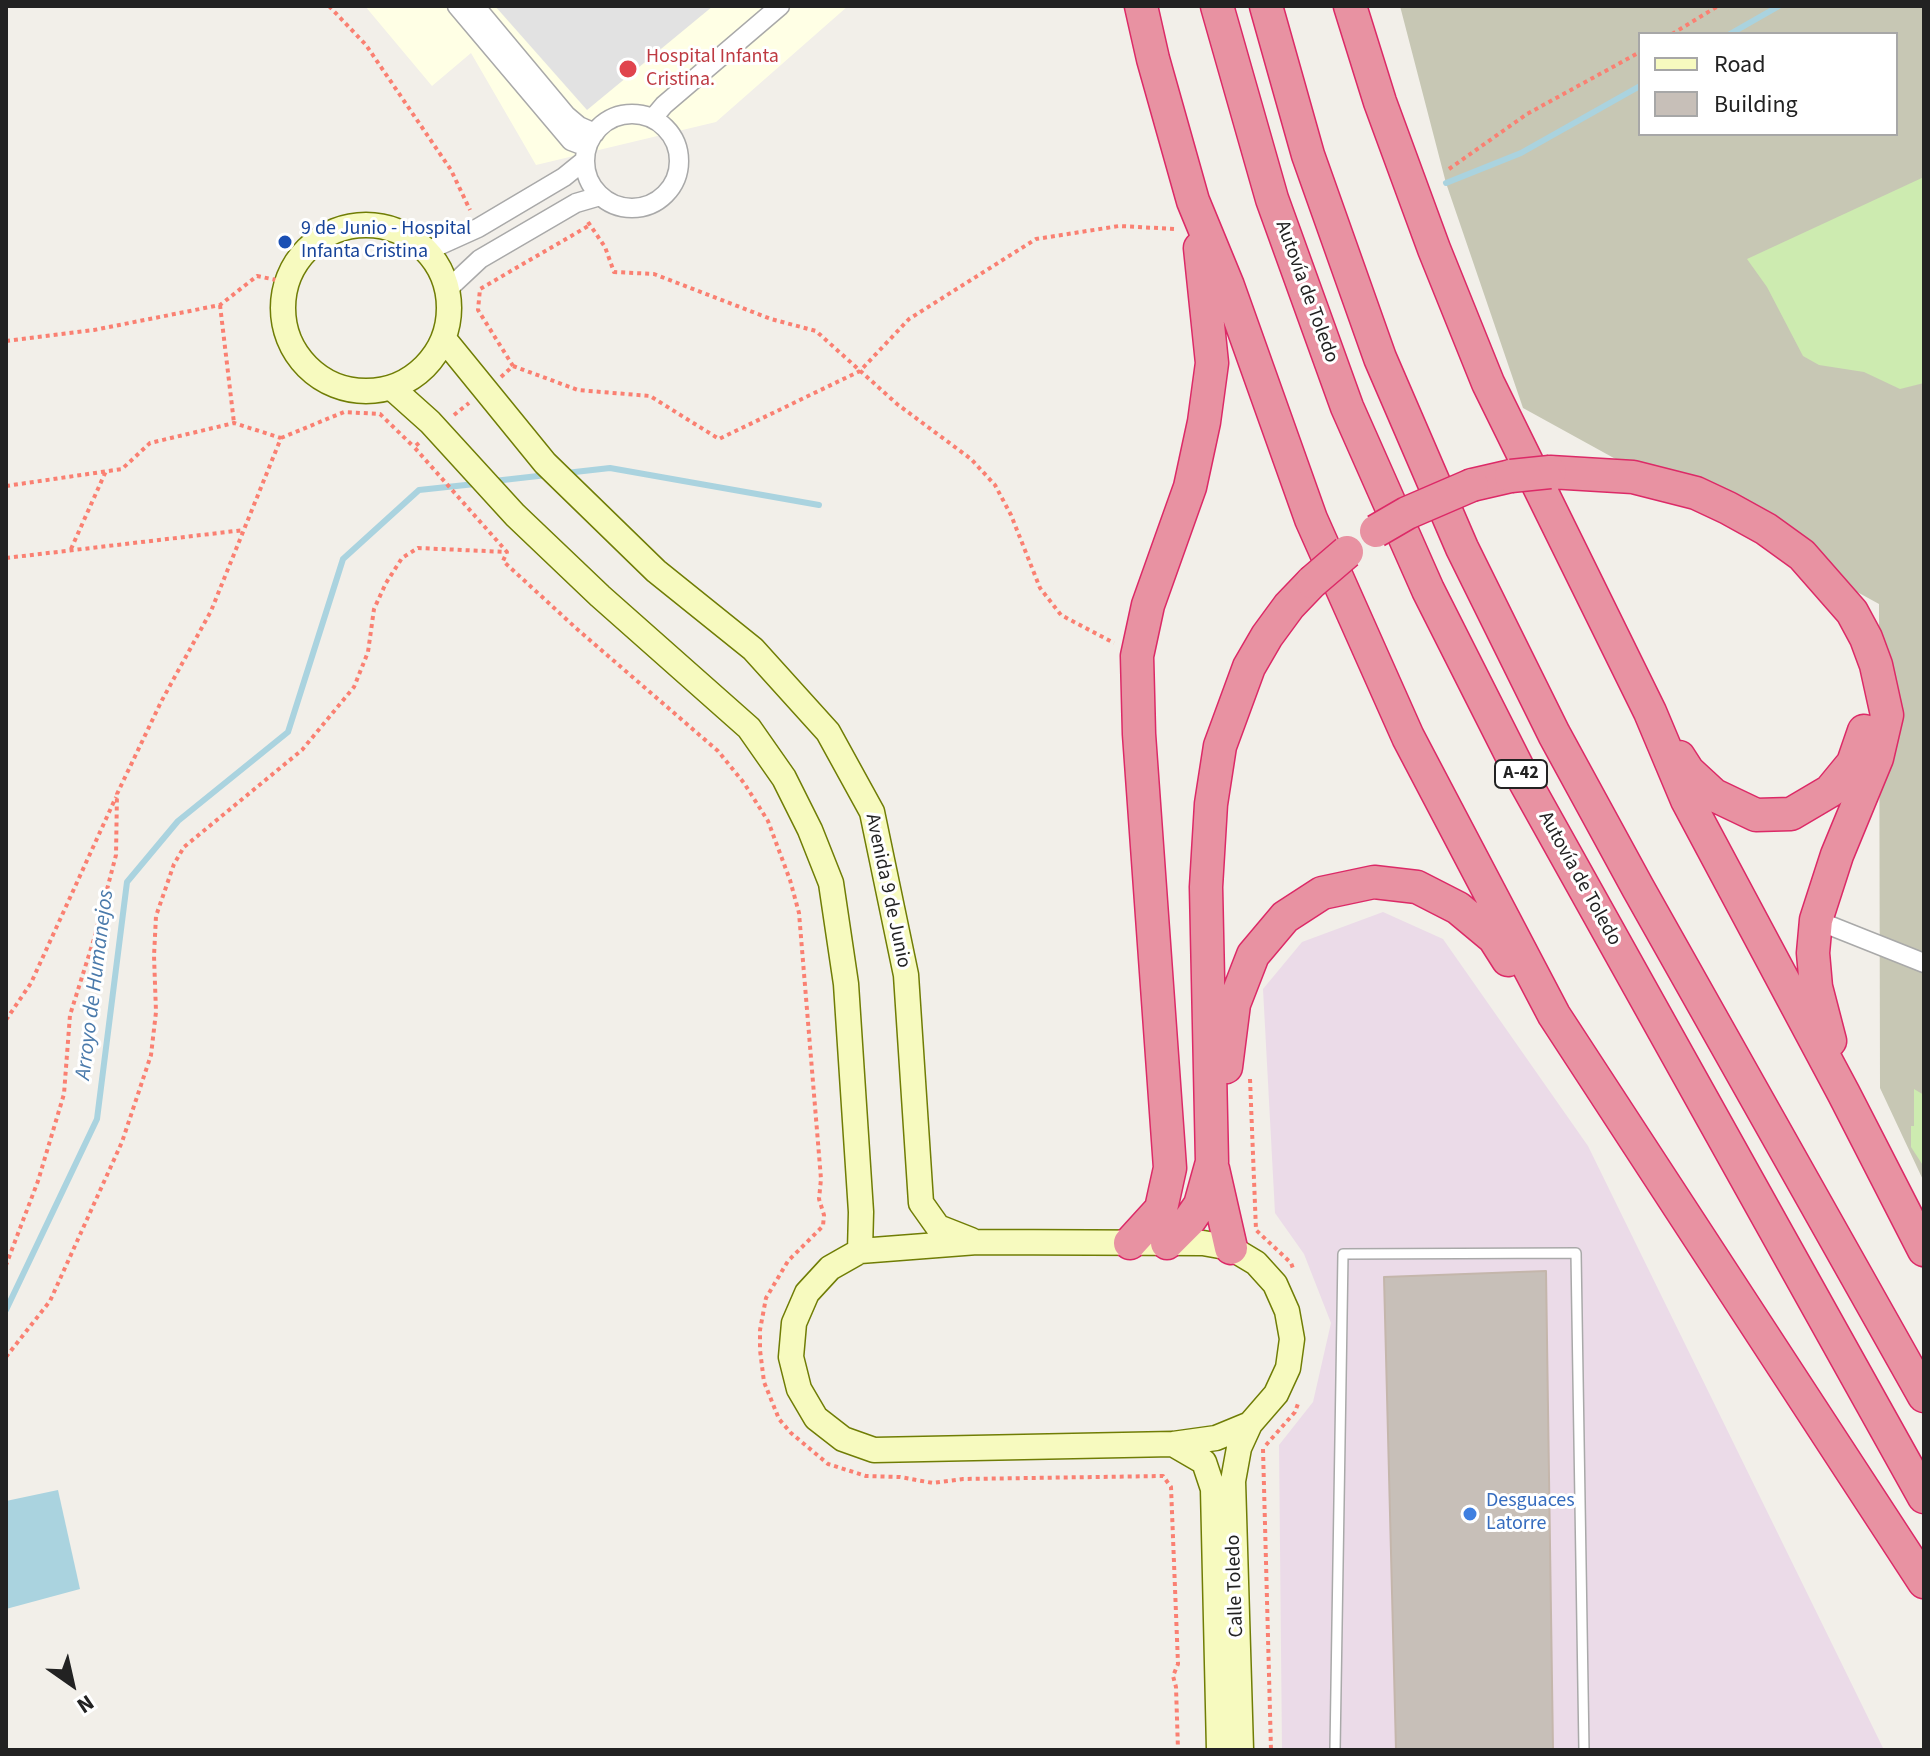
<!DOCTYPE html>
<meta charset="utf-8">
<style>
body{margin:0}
#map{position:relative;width:1930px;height:1756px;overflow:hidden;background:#f2efe9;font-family:"Source Sans 3",sans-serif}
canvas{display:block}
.frame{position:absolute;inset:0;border:8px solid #222;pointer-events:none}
.legend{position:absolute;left:1638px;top:32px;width:260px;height:104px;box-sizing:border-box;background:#fff;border:2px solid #a7a7a7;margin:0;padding:10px 14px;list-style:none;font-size:24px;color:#222}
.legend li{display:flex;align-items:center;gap:16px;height:40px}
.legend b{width:40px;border:2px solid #a7a7a7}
.north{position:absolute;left:32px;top:1644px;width:80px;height:80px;-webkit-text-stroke:6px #fff;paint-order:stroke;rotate:146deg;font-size:22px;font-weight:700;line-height:32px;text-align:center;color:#222}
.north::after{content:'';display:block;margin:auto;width:28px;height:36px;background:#222;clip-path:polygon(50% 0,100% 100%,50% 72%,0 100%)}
</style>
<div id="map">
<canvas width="1930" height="1756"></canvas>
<div class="frame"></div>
<ul class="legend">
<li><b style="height:10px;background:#f7fabf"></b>Road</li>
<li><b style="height:22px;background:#c7bfb8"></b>Building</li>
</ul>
<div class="north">N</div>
</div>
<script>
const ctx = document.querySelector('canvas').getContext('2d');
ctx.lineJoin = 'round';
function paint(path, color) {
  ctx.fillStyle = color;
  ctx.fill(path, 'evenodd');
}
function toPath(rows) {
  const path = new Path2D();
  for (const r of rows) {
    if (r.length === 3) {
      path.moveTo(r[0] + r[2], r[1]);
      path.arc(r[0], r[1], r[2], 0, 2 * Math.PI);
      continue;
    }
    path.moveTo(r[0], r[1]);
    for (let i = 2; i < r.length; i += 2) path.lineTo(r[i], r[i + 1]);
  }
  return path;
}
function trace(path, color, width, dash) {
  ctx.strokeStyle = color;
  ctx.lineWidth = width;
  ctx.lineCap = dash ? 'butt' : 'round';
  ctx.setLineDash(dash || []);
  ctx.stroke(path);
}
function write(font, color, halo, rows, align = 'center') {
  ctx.font = font + ' "Source Sans 3",sans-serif';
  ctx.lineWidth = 6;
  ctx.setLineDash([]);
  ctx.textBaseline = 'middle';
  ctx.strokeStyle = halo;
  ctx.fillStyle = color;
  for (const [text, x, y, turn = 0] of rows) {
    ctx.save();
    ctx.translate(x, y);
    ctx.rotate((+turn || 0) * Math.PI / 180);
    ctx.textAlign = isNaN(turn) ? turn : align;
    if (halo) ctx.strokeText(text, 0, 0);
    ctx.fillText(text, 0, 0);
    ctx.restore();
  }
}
paint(toPath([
 [1383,912,1443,939,1588,1146,1884,1750,1282,1750,1279,1445,1313,1402,1331,1323,1304,1254,1275,1213,1263,989,1302,942]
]), '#ebdbe8');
paint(toPath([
 [365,6,848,6,716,122,536,165,471,53,432,86]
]), '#ffffe5');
paint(toPath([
 [1400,6,1924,6,1924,1182,1880,1088,1879,604,1523,408,1446,183],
 [1640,34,1896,34,1896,134,1640,134]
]), '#c7c7b4');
paint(toPath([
 [1924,177,1924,383,1900,389,1864,372,1819,365,1803,356,1767,287,1747,259],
 [1914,1089,1924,1095,1924,1167,1911,1147,1911,1126,1914,1126]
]), '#cdebb0');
paint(toPath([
 [495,6,713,6,587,110]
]), '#e2e2e2');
paint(toPath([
 [58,1490,80,1589,6,1609,6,1501]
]), '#aad3df');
trace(toPath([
 [1730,34,1779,6],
 [1446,183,1521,153,1640,86],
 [566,473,610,468,819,505],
 [494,481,547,475],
 [6,1310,97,1119,127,882,178,821,288,732,343,559,419,490,475,484]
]), '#aad3df', 6);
const building = toPath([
 [1546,1271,1553,1750,1396,1750,1384,1277,1546,1271]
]);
paint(building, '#c7bfb8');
trace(building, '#c4b6ab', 2);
const lane = toPath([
 [1335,1750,1343,1254,1576,1253,1584,1750]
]);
const street = toPath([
 [457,6,571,141,587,147],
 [475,6,566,115,579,126,595,133],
 [632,161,47],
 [653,118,664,105,780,6],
 [427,251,478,228,564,177,585,160],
 [448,289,480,259,576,203,600,196],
 [1816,920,1924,963]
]);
const secondary = toPath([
 [366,308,83],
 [444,339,545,463,656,571,753,649,828,732,872,812,906,975,921,1203,938,1227,971,1240],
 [392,388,430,422,515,515,600,596,749,728,784,778,810,830,831,883,846,984,861,1212,860,1251],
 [977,1242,1203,1243,1231,1248,1256,1263,1275,1284,1287,1311,1292,1339,1288,1368,1276,1394,1250,1424,1216,1438,1173,1444,874,1450,843,1439,816,1418,799,1389,791,1357,794,1323,807,1293,830,1268,860,1251,977,1242],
 [1173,1444,1204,1462,1213,1489,1219,1750],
 [1241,1750,1233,1481,1239,1448,1250,1424]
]);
const highway = toPath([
 [1141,6,1153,59,1193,201,1228,286,1311,519,1408,737,1554,1015,1924,1582],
 [1217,6,1272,199,1347,407,1428,590,1524,780,1924,1497],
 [1266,6,1308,155,1380,358,1462,548,1554,734,1638,888,1924,1396],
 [1350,6,1380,102,1434,249,1488,383,1650,712,1687,800,1844,1094,1924,1250],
 [1550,472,1633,477,1696,493,1728,508,1766,529,1802,555,1852,612,1866,638,1876,665,1887,715,1877,758,1837,855,1816,920,1813,953,1816,987,1830,1041],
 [1472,485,1511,476],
 [1679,757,1688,771,1714,795,1756,815,1791,814,1830,791,1853,763,1864,731],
 [1226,1067,1234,1004,1253,955,1285,917,1322,893,1374,882,1417,887,1458,908,1494,938,1508,960],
 [1213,1169,1231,1248],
 [1130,1243,1161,1209,1170,1168,1139,734,1137,656,1148,605,1190,487,1204,422,1212,363,1200,248],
 [1167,1243,1189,1221,1200,1205,1212,1162,1206,887,1211,804,1220,746,1249,667,1267,636,1289,606,1312,582]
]);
trace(lane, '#a9a9a9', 12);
trace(street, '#a9a9a9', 21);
trace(secondary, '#707d05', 27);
trace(highway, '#dc2a67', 35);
trace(toPath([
 [329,6,366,45,451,170,470,210],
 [1672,34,1718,6],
 [1449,169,1527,114,1640,52],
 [588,222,605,247,614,272,654,274,771,319,816,331,897,404,971,459,995,485,1011,515,1040,588,1061,615,1114,643],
 [220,305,234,423],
 [6,341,94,330,220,305,257,276,286,282],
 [513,366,578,390,650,396,719,439,860,371,909,319,1036,239,1119,226,1176,229],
 [501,377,513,366,478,310,480,289,590,225],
 [454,415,469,403],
 [281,438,344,412,380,414,414,447],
 [419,443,414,447,507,552,503,561,577,629,718,751,744,783,768,821,790,880,799,913,821,1179,819,1199,824,1215,823,1226,788,1261,766,1298,760,1330,760,1350,764,1382,779,1419,791,1433,828,1464,866,1476,900,1477,933,1483,963,1479,1163,1476,1171,1487,1178,1664,1173,1676,1176,1687,1178,1750],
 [6,486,122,469,150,443,234,423,281,438,211,611,161,702,117,794,116,855,94,939,70,1015,64,1094,38,1181,6,1265],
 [71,549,106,471],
 [6,558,244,530],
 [6,1020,31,983,116,797],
 [1250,1079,1256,1230,1291,1263,1294,1271],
 [6,1357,50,1301,122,1142,151,1055,156,1012,154,956,156,916,174,864,184,847,302,750,354,687,368,652,374,609,386,583,402,558,418,548,507,552],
 [1266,1445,1295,1412,1299,1401],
 [1263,1449,1271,1750]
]), '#fa8072', 4, [4, 4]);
trace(lane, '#fff', 9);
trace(street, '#fff', 18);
trace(secondary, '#f7fabf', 24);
trace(highway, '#e892a2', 32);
const highwayBridge = toPath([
 [1511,476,1550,472],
 [1376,531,1407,513,1472,485],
 [1312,582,1347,552]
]);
trace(highwayBridge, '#dc2a67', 35, []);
trace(highwayBridge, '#e892a2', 32);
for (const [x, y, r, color] of [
 [628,69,10,"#e0444e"],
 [285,242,8,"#1a4fb4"],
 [1470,1514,8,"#3f7fe0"]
]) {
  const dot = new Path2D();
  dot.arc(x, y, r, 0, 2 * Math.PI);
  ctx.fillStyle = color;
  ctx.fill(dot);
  trace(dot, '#fff', 3);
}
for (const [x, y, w] of [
 [1521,774,52]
]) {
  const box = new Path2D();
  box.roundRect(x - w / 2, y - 14, w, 28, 6);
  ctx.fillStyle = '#fff';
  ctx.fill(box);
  trace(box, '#222', 2);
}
write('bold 18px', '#222', null, [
 ["A-42",1521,774]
]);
write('20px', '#be3a42', '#fff', [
 ["Hospital Infanta",646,58],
 ["Cristina.",646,81]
], 'left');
write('20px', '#164399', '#fff', [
 ["9 de Junio - Hospital",301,230],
 ["Infanta Cristina",301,253]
], 'left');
write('20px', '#222', '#fff', [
 ["Autovía de Toledo",1306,292,70],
 ["Autovía de Toledo",1579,879,61],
 ["Avenida 9 de Junio",887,891,78],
 ["Calle Toledo",1236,1586,-92]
]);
write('20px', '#366cbe', '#fff', [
 ["Desguaces",1486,1502],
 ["Latorre",1486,1525]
], 'left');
write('italic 22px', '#4a7aab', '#fff', [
 ["Arroyo de Humanejos",96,985,-83]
]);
</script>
